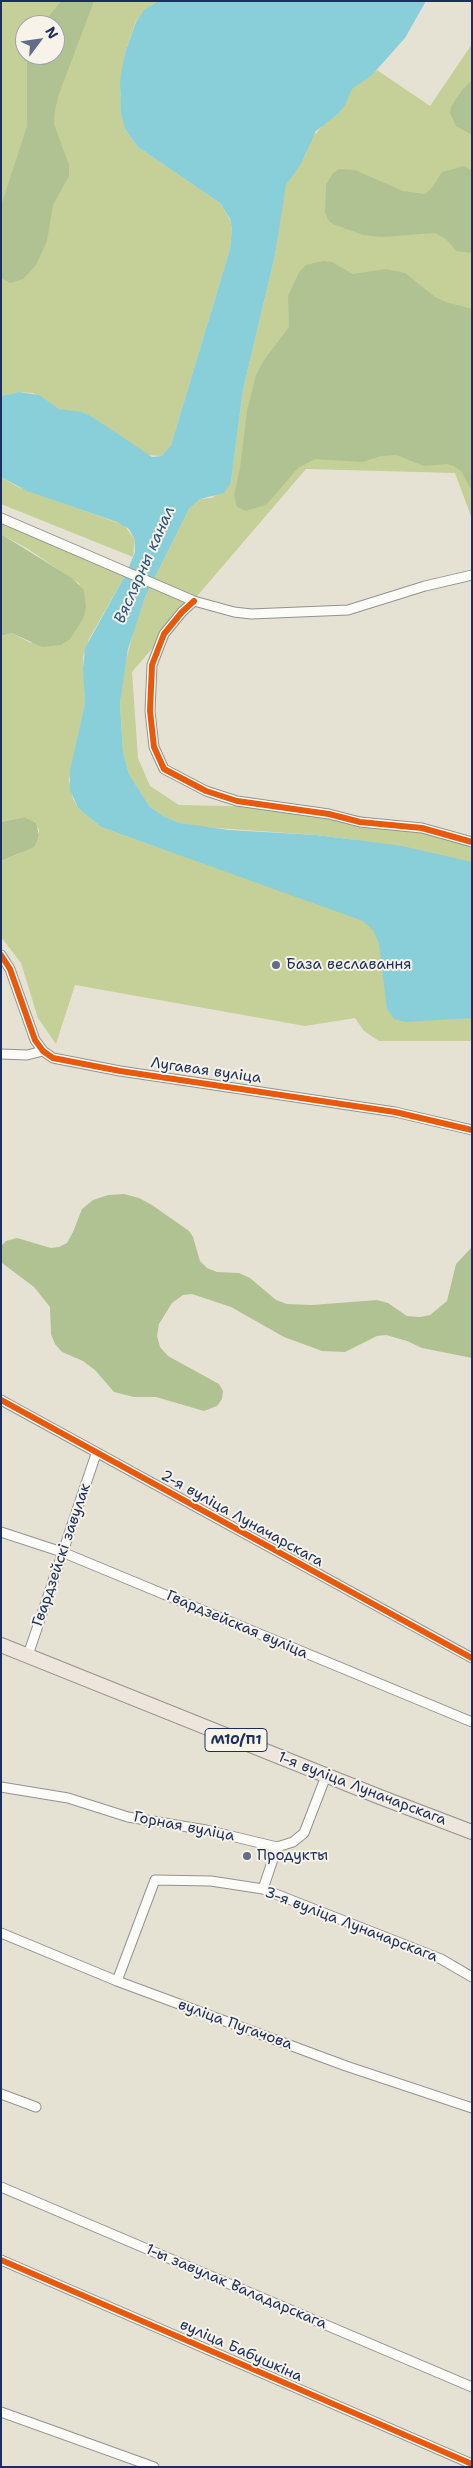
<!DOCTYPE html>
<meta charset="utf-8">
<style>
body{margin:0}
#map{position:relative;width:473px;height:2468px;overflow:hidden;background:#e6e2d3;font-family:"Shantell Sans",sans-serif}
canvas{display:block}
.frame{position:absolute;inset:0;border:2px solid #1b2f5e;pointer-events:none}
.north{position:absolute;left:15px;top:15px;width:50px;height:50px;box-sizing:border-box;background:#f7f3e8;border:1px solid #9fa5b1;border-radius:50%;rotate:59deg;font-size:14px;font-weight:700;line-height:20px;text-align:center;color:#1b2f5e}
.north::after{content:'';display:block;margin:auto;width:18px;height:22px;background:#626e87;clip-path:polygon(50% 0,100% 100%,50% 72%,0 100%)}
</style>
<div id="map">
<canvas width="473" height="2468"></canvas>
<div class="frame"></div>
<div class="north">N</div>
</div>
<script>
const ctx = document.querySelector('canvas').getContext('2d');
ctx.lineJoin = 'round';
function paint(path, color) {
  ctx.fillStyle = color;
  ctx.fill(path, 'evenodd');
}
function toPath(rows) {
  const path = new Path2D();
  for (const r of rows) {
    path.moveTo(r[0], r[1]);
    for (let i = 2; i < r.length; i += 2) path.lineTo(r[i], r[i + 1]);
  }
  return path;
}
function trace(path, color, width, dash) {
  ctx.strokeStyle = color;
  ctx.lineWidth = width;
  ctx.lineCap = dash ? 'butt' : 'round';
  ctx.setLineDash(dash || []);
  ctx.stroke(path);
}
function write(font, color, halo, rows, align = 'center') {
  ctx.font = font + ' "Shantell Sans",sans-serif';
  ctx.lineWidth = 4;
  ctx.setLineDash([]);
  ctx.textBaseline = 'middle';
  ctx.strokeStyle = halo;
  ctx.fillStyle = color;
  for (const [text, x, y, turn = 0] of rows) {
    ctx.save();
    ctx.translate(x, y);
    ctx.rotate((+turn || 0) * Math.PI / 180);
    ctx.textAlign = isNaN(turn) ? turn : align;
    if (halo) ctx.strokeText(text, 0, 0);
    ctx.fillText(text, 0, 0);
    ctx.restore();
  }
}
paint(toPath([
 [1,1,158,1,151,5,136,21,125,53,120,92,125,129,138,147,220,203,230,220,232,229,230,249,171,445,162,456,147,455,91,416,59,409,33,393,19,392,1,396],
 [25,25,55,25,55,55,25,55],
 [472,44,472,519,455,473,306,469,132,672,138,758,150,786,179,805,319,808,472,838,472,1041,379,1041,364,1031,355,1018,305,1026,75,985,56,1044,38,1018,21,963,1,937,1,861,18,854,37,842,39,835,39,829,24,817,1,822,1,636,12,633,31,643,80,584,28,549,1,534,1,520,127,572,89,639,83,657,85,703,69,780,73,799,78,808,101,827,356,917,357,840,316,835,201,827,180,823,165,817,150,807,129,774,123,752,120,703,123,675,135,623,145,597,189,509,200,499,212,498,231,482,243,390,275,255,284,194,286,185,305,156,311,139,323,125,338,114,352,88,377,70,430,106],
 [1,477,18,487,124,525,135,540,133,557,1,504]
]), '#c4d098');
paint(toPath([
 [61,1,94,1,59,94,55,110,54,124,69,165,69,176,53,205,47,241,36,265,23,279,10,283,1,278,1,206,27,126,27,56,55,55,55,25,42,25],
 [472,80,472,135,456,126,450,113,451,107,462,90],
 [464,166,472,171,472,253,456,251,446,239,435,233,382,237,363,235,333,224,328,220,325,212,326,185,333,173,339,169,355,170,403,191,425,194,432,188,442,172],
 [323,261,332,262,353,274,386,269,405,273,435,297,446,302,472,309,472,491,461,471,454,466,447,464,424,466,396,455,381,456,362,462,315,459,298,468,266,505,246,511,237,507,234,495,240,468,247,411,256,375,264,360,289,327,288,296,299,272,306,265],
 [1,534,72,578,84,590,86,608,83,619,70,639,61,645,42,647,12,633,1,636],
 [24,817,36,823,39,835,37,842,34,847,1,861,1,822],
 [124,1194,139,1198,152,1205,189,1231,193,1237,200,1261,207,1268,217,1272,239,1273,250,1278,276,1300,287,1304,312,1305,377,1300,388,1303,407,1316,420,1317,430,1315,447,1301,456,1264,472,1247,472,1358,422,1348,407,1341,386,1335,377,1336,345,1352,322,1351,284,1337,231,1307,192,1294,183,1295,172,1303,159,1324,157,1336,160,1347,168,1356,219,1384,223,1391,222,1399,217,1406,204,1411,156,1397,134,1397,114,1392,95,1370,83,1361,62,1352,55,1344,51,1334,50,1307,34,1287,2,1263,1,1246,6,1241,17,1238,51,1248,59,1247,67,1243,73,1232,82,1209,93,1200,108,1195]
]), '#b1c292');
paint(toPath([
 [158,1,426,1,405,38,372,75,352,89,345,105,338,114,316,131,301,164,286,185,275,255,243,390,231,482,224,493,200,499,189,509,145,597,128,649,120,703,123,752,129,774,150,807,165,817,180,823,229,830,316,835,357,840,402,846,472,862,472,1018,406,1022,394,1019,387,1009,379,943,373,930,363,921,101,827,78,808,70,790,70,771,85,703,83,669,85,648,127,572,135,552,135,540,129,529,117,522,27,491,1,477,1,396,19,392,39,395,59,409,81,412,91,416,152,457,162,456,171,445,230,249,232,229,230,219,220,203,138,147,125,129,121,113,120,81,125,53,136,22,145,9]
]), '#88cfd9');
const street = toPath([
 [1,518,194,601,234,612,251,614,348,610,425,586,472,575],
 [194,601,182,612,164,634,152,665,150,711,154,747,164,769,206,791,237,801,329,814,360,822,422,828,472,842],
 [1,955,10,969,35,1040,43,1051,53,1058,120,1071,395,1112,472,1130],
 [1,1054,27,1055,43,1051],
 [1,1400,472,1658],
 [1,1532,62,1552,472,1722],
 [28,1655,96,1454],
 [1,1787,68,1798,128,1817,206,1830,277,1847,293,1842,304,1833,326,1776],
 [263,1889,277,1847],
 [1,1933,117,1981,346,2066,472,2108],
 [117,1981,155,1880,211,1881,263,1889,441,1959,472,1977],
 [1,2094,36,2107],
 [1,2187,472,2387],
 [1,2260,472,2464],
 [1,2412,154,2467]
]);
const primary = toPath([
 [1,1645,380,1797,472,1832]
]);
trace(street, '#919292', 11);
trace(primary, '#919292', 16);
trace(street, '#fbfbf8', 9);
trace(primary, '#eee5dd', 14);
trace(toPath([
 [194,601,182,612,164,634,152,665,150,711,154,747,164,769,206,791,237,801,329,814,360,822,422,828,472,842],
 [1,955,10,969,35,1040,43,1051,53,1058,120,1071,395,1112,472,1130],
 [1,1400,472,1658],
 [1,2260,472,2464]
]), '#e8590c', 6);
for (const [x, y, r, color] of [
 [276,965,5,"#626e87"],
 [247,1856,5,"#626e87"]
]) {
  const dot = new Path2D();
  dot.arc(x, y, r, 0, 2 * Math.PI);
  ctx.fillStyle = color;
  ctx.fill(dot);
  trace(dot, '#f7f3e8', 2);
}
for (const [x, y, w] of [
 [236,1740,62]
]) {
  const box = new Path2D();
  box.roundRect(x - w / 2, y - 11.5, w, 23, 4);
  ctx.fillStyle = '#f7f3e8';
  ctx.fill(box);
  trace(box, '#1b2f5e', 1);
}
write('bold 14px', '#1b2f5e', null, [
 ["М10/П1",236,1740]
]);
write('15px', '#1b2f5e', '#f7f3e8', [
 ["База веславання",286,965],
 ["Продукты",257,1856]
], 'left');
write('15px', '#1b2f5e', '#f7f3e8', [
 ["Лугавая вуліца",206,1071,8],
 ["2-я вуліца Луначарскага",242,1519,29],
 ["Гвардзейскі завулак",62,1555,-71],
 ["Гвардзейская вуліца",237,1625,23],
 ["1-я вуліца Луначарскага",362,1789,21],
 ["Горная вуліца",184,1827,11],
 ["3-я вуліца Луначарскага",351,1925,21],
 ["вуліца Пугачова",235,2025,20],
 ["1-ы завулак Валадарскага",236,2287,23],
 ["вуліца Бабушкіна",241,2351,24]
]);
write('italic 16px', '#2c557e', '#f7f3e8', [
 ["Вяслярны канал",145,565,-66]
]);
</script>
